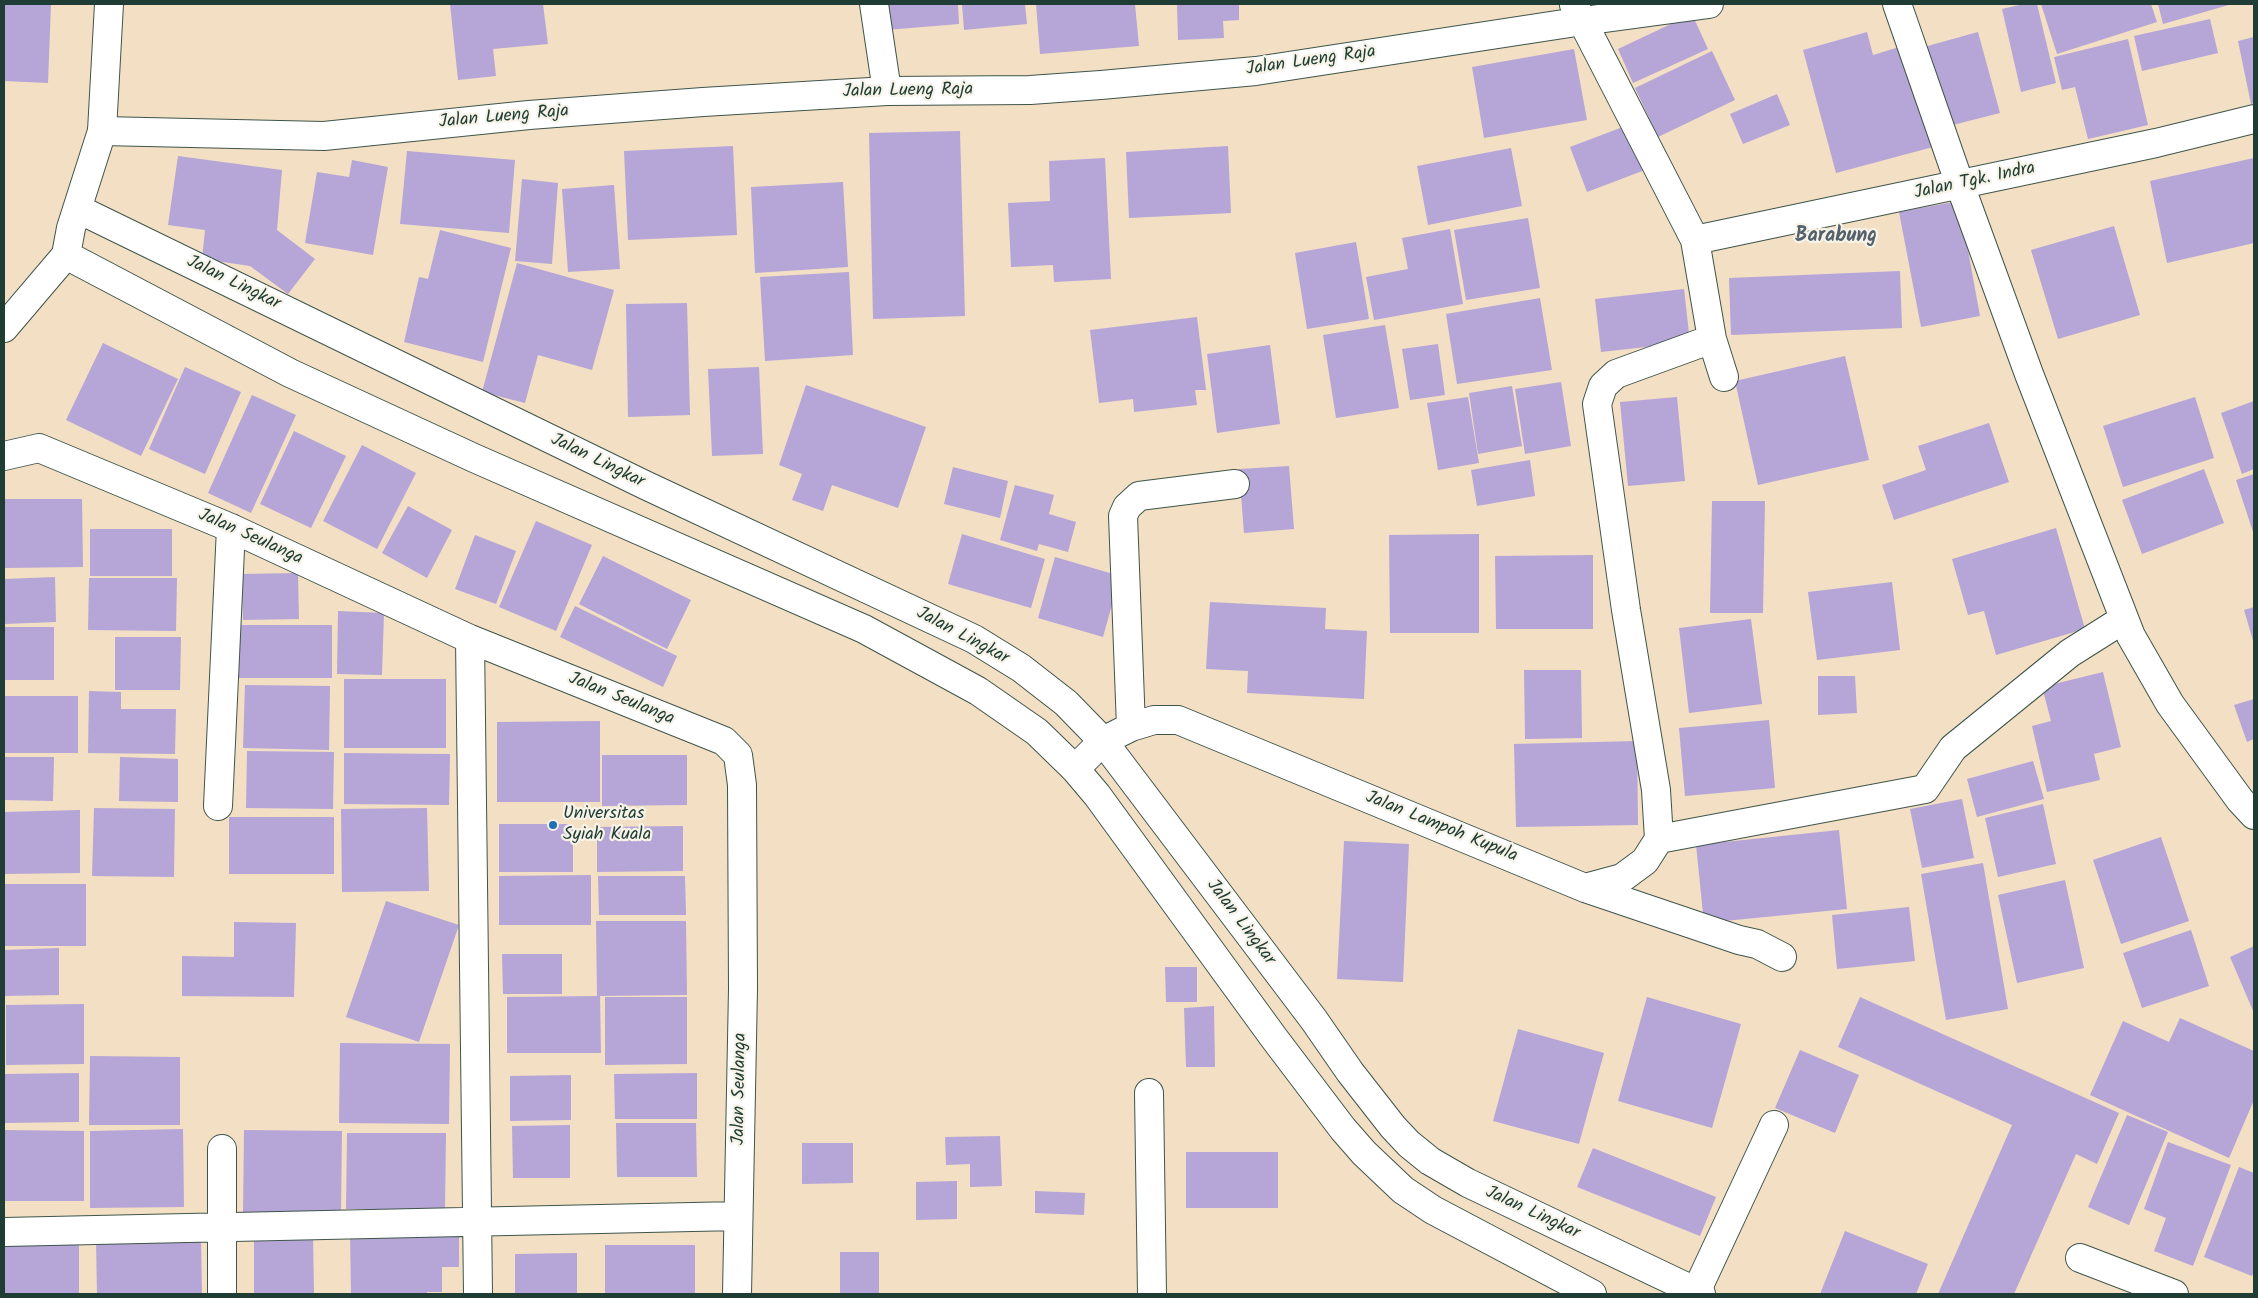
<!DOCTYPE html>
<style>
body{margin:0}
#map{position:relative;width:2258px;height:1298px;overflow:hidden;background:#f2dfc4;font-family:Kalam,sans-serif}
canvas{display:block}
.frame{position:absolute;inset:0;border:5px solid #1f3d34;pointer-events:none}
</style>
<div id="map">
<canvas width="2258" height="1298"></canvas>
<div class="frame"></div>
</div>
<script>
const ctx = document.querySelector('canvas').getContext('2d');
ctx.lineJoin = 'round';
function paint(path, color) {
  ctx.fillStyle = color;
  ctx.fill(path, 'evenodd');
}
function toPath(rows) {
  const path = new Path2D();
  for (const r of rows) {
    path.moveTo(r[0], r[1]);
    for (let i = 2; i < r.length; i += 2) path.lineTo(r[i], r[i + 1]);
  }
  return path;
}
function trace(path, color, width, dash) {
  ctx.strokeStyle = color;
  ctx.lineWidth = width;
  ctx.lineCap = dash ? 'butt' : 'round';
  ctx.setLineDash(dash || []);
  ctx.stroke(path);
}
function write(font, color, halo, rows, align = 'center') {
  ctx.font = font + ' Kalam,sans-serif';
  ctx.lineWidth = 4.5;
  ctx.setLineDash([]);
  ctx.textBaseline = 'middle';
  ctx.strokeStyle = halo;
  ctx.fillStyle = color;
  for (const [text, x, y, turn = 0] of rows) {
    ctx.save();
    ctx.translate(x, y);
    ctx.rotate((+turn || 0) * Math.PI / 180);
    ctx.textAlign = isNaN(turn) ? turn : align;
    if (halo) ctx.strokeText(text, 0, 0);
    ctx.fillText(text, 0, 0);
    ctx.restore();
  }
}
paint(toPath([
 [4,4,51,4,48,83,4,81],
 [450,4,543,4,548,44,493,49,496,76,458,80],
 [883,4,958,4,959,24,886,30],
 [962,4,1025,4,1027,24,964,30],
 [1036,4,1135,4,1139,46,1040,54],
 [1177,4,1239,4,1239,20,1223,21,1224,38,1178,40],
 [2024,4,2037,4,2056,83,2021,92,2002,9],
 [2041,4,2151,4,2157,22,2057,54],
 [2158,4,2232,4,2163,24],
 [1692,14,1708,49,1633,83,1618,49],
 [2210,19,2218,53,2142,71,2134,36],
 [1867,32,1873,55,1906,45,1933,147,1836,173,1803,50],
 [1978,32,2000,113,1945,127,1924,47],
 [2254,37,2254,103,2251,104,2238,41],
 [2128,39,2148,125,2088,139,2075,87,2062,90,2054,57],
 [1574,49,1587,120,1484,138,1472,67],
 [1712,51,1735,100,1658,137,1635,88],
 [1777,94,1790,125,1743,144,1730,114],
 [1628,125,1645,170,1587,192,1570,147],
 [960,131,965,316,873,319,869,133],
 [733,146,737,235,628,240,624,151],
 [1228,146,1231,213,1129,218,1126,152],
 [1511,148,1522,206,1428,225,1417,166],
 [407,151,515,160,509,233,400,224],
 [178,156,282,170,277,230,315,259,288,294,250,266,202,259,205,230,168,225],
 [1105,158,1111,279,1054,282,1053,265,1011,267,1008,203,1050,201,1049,161],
 [2254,158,2254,243,2167,263,2150,181],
 [352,160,388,167,373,255,305,243,317,172,349,177],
 [522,179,558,183,552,264,515,261],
 [843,182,848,267,755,273,751,187],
 [614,185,620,269,568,272,562,189],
 [1959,201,1980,316,1921,327,1899,212],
 [1528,218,1540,288,1466,300,1454,230],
 [2114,226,2140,315,2058,339,2031,250],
 [1450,229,1463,304,1374,320,1366,277,1408,269,1402,238],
 [440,230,511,248,483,362,404,342,419,277,428,279],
 [1356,242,1369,319,1307,329,1295,253],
 [517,263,614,290,592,370,538,355,525,403,482,392],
 [1900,271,1902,328,1731,335,1729,278],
 [849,272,853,355,765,361,760,277],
 [1684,289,1690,342,1601,352,1595,299],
 [1540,298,1552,370,1457,384,1446,314],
 [687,303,690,415,628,417,626,304],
 [1197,317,1206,390,1195,390,1197,405,1134,412,1133,399,1099,403,1090,330],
 [1385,325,1399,408,1336,418,1323,335],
 [103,343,178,379,141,456,66,420],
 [1438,344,1445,395,1410,400,1402,349],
 [1270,345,1280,424,1217,433,1207,354],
 [1845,356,1869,460,1758,485,1735,381],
 [185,367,241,392,205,474,149,449],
 [759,367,763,454,712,456,708,369],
 [1561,382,1571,446,1525,454,1515,389],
 [806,385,926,427,898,508,832,485,823,511,792,500,802,474,779,465],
 [1512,386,1522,446,1478,454,1469,393],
 [252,395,296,415,251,513,208,493],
 [1468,397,1479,463,1438,470,1427,403],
 [1677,397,1685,481,1628,486,1620,402],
 [2195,397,2214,458,2123,487,2103,426],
 [2254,401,2254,469,2242,474,2221,413],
 [1989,423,2009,482,1894,520,1882,485,1926,470,1918,446],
 [294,431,346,456,311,528,260,504],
 [362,445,416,473,377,549,323,521],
 [1530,460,1535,496,1477,506,1471,470],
 [1289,466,1294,529,1244,533,1239,469],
 [953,467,1008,481,1000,518,944,504],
 [2204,469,2224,523,2142,554,2122,500],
 [2254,474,2254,535,2236,480],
 [1015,485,1054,495,1049,514,1076,522,1068,552,1039,544,1037,551,1000,540],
 [4,499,82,499,83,567,4,568],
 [1712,501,1765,501,1763,613,1710,613],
 [408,506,452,530,427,578,382,553],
 [536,521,592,545,556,631,499,607],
 [2056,528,2085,629,1996,655,1984,611,1968,615,1952,559],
 [90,529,172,529,172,576,90,576],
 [962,534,1045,559,1031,608,948,584],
 [1479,534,1479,633,1390,633,1389,535],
 [475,535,516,551,496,604,455,589],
 [1593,555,1593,629,1496,629,1495,556],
 [603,556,691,600,667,649,579,604],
 [1055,557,1120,576,1103,637,1038,618],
 [298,573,299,619,243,620,241,574],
 [55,577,56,622,4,624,4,579],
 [89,578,177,578,176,631,88,630],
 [1892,582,1900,650,1817,660,1808,592],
 [1210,602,1326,608,1325,629,1367,631,1364,699,1247,693,1248,671,1206,669],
 [575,606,677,656,663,687,560,637],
 [2254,607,2254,644,2244,610],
 [338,611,384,613,382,675,337,674],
 [1751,619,1762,704,1689,713,1679,628],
 [235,625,332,625,332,678,235,678],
 [4,627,54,627,54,680,4,680],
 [115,637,181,637,180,690,115,690],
 [1524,670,1581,670,1582,738,1525,739],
 [2103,672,2121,747,2094,754,2100,780,2047,792,2032,726,2051,721,2042,687],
 [1818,676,1855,676,1857,713,1818,715],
 [344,679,446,679,446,748,344,748],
 [245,685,330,686,329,750,243,748],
 [89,691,121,692,121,709,176,709,175,754,88,753],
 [4,696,78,696,78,753,4,753],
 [2254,699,2254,739,2247,742,2234,705],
 [1769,720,1775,788,1685,796,1679,728],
 [600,721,600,802,497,802,497,722],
 [1637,741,1638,825,1516,827,1514,744],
 [247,751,334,752,333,809,246,808],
 [344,753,450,754,449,805,344,804],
 [602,755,687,755,687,805,602,806],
 [4,757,54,757,53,801,4,800],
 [120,757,178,759,178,802,119,801],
 [2033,761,2044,799,1977,817,1967,779],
 [1962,799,1974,858,1922,868,1910,809],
 [2043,804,2056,864,1998,877,1985,818],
 [94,808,175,809,174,877,92,876],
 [427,808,429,891,342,892,341,809],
 [80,810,80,873,4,874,4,812],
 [229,817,334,817,334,874,229,874],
 [499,824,573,824,573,872,499,872],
 [683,826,683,871,597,872,597,827],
 [1839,830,1847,909,1704,923,1696,845],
 [2161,837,2189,921,2121,944,2093,860],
 [1344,841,1409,844,1403,982,1337,979],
 [1983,863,2008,1009,1946,1020,1921,874],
 [591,875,591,925,499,925,499,876],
 [598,876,685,876,686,915,599,915],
 [2065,880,2084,968,2017,983,1998,895],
 [4,884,86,884,86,946,4,946],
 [386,901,459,925,419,1042,346,1017],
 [1909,907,1915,961,1837,969,1832,915],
 [596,921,686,921,687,995,600,996,601,1053,507,1053,507,997,597,996],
 [234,922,296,923,294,997,182,996,182,956,234,957],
 [2191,930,2209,986,2142,1008,2123,953],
 [2254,946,2254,1013,2230,957],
 [59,948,59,995,4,996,4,950],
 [502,954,562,954,562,994,503,994],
 [1165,967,1197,967,1197,1002,1166,1002],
 [605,997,687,997,687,1064,605,1065],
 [1647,997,1741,1024,1712,1128,1618,1101],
 [1860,997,2119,1113,2097,1164,2076,1154,2014,1294,1938,1294,2012,1125,1838,1047],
 [84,1004,84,1064,6,1065,6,1005],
 [1214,1006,1215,1067,1186,1067,1184,1008],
 [2180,1018,2254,1051,2254,1100,2229,1158,2090,1095,2123,1021,2169,1042],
 [1518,1029,1604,1053,1579,1144,1493,1121],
 [340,1043,450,1044,449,1124,339,1123],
 [1800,1050,1859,1075,1835,1133,1775,1108],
 [90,1056,180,1057,180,1125,89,1125],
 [79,1073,79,1122,4,1123,4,1074],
 [697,1073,697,1119,615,1119,614,1074],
 [571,1075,571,1120,510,1121,510,1076],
 [2127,1115,2168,1132,2129,1225,2088,1207],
 [616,1123,696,1123,697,1177,617,1177],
 [570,1125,570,1178,513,1178,512,1126],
 [183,1129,184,1207,90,1208,90,1131],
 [4,1130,84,1131,84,1201,4,1201],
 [244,1130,342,1131,341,1215,243,1213],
 [347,1133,446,1133,445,1209,346,1209],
 [1000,1136,1002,1186,970,1187,970,1164,946,1165,945,1137],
 [2168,1142,2231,1165,2193,1266,2154,1251,2166,1218,2144,1209],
 [802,1143,853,1143,853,1183,802,1184],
 [1593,1148,1716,1197,1700,1236,1577,1187],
 [1186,1152,1278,1152,1278,1208,1186,1208],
 [2239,1167,2254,1173,2254,1271,2252,1276,2204,1257],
 [957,1181,957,1219,916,1220,916,1182],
 [1035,1191,1085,1193,1084,1215,1035,1213],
 [1845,1231,1928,1264,1916,1294,1820,1294],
 [350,1232,459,1232,459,1267,442,1267,442,1292,427,1292,427,1294,351,1294],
 [313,1234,314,1294,254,1294,254,1235],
 [201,1239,202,1294,97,1294,96,1240],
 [79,1242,79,1294,4,1294,4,1243],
 [605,1245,695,1245,695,1294,605,1294],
 [840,1252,879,1252,879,1294,840,1294],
 [577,1253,577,1294,515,1294,515,1254]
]), '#b6a5d7');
const street = toPath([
 [874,4,887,91],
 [1897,4,1960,185,2029,374,2131,636,2170,704,2240,800,2254,815],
 [1574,5,1695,240,1712,339,1724,377],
 [102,131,324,136,529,115,703,102,887,91,1030,90,1101,85,1256,71,1583,21,1709,4],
 [1695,240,2156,143,2254,119],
 [4,456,39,448,231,528,470,639,724,741,738,755,742,785,743,989,737,1294],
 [470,639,478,1294],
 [1131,727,1123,516,1127,507,1139,496,1235,484],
 [1075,769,1103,741,1131,727,1154,720,1178,720,1585,888,1739,940,1757,944,1782,957],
 [218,806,231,528],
 [1659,839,1925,789,1953,748,2070,653,2124,619],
 [1585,888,1622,878,1645,861,1659,839,1656,790,1626,610,1597,404,1603,386,1616,374,1712,339],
 [1149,1093,1152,1294],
 [4,1232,738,1216],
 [2080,1258,2174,1294],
 [1696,1292,1774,1125],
 [222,1294,222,1149]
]);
const secondary = toPath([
 [78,209,645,485,974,639,1021,668,1066,703,1103,741,1314,1020,1350,1072,1393,1127,1409,1144,1430,1161,1468,1183,1701,1294],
 [66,255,290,373,474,458,864,629,978,691,1037,732,1075,769,1097,795,1274,1038,1343,1129,1364,1153,1403,1190,1433,1210,1592,1294],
 [4,328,66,255,71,228,102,131,109,4]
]);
trace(street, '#3f554a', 30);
trace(secondary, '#3f554a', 30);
trace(street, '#fff', 28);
trace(secondary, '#fff', 28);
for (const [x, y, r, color] of [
 [553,825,5,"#1f6fb2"]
]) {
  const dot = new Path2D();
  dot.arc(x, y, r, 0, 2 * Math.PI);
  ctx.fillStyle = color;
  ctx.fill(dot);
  trace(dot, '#f7f3e8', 2);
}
write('18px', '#1f3d34', '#f7f3e8', [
 ["Jalan Lueng Raja",1311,62,-8],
 ["Jalan Lueng Raja",908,92,-1],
 ["Jalan Lueng Raja",504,118,-5],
 ["Jalan Tgk. Indra",1975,182,-12],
 ["Jalan Lingkar",233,284,26],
 ["Jalan Lingkar",597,462,26],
 ["Jalan Seulanga",250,538,24],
 ["Jalan Lingkar",962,637,28],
 ["Jalan Seulanga",621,700,22],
 ["Jalan Lampoh Kupula",1441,828,22],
 ["Jalan Lingkar",1240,923,53],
 ["Jalan Seulanga",741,1089,-89],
 ["Jalan Lingkar",1532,1214,25]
]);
write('18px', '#1f3d34', '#f7f3e8', [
 ["Universitas",563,815],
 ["Syiah Kuala",563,836]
], 'left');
write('bold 20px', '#54616d', '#f7f3e8', [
 ["Barabung",1836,238]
]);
</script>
